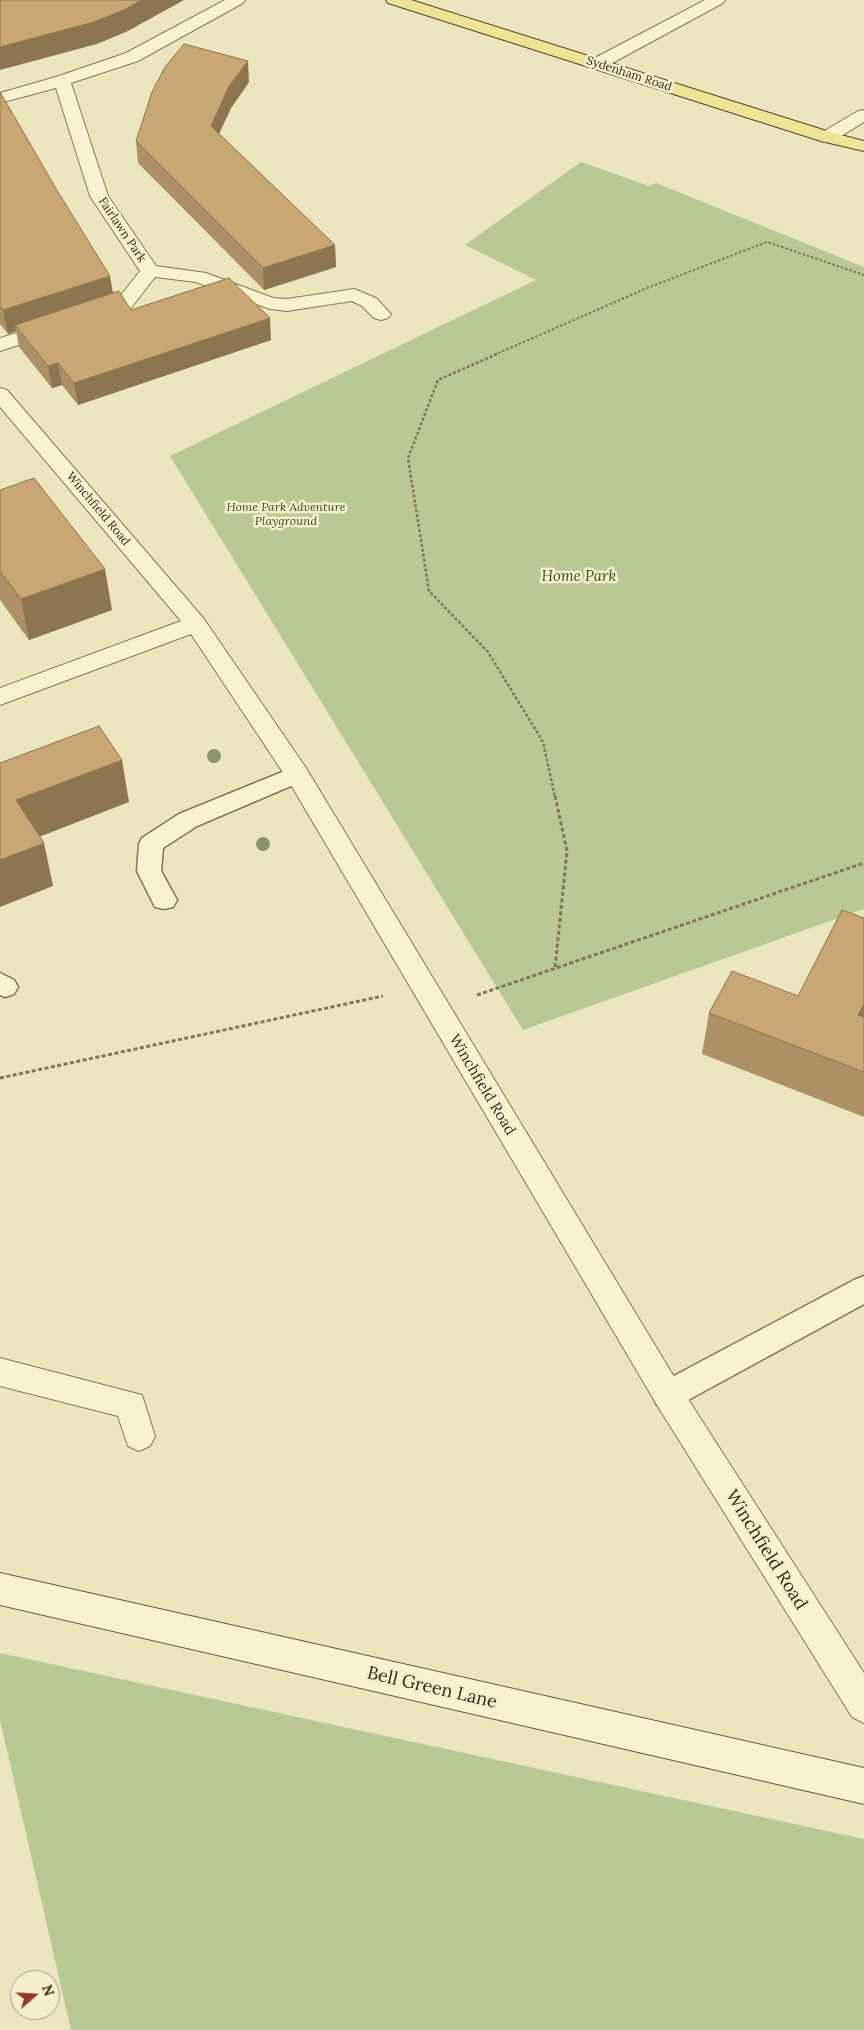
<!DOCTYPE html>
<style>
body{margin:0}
#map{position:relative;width:864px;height:2030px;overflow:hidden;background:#ece6be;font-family:Lora,serif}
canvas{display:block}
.north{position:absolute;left:10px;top:1970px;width:50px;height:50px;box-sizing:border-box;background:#f4efcd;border:1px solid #a7a186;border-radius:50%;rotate:71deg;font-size:14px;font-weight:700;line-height:20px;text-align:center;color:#332b1c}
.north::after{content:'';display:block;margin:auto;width:18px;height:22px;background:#903b29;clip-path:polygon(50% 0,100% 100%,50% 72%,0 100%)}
</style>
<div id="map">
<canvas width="864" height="2030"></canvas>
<div class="north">N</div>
</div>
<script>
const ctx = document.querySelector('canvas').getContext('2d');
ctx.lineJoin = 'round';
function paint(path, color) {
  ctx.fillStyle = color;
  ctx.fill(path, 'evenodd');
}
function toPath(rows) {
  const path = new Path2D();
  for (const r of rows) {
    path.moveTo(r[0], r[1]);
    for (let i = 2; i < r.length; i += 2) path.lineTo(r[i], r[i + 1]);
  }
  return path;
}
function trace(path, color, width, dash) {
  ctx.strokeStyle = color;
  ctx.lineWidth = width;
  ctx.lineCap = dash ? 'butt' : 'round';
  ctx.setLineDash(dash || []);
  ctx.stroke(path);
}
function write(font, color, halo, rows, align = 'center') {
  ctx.font = font + ' Lora,serif';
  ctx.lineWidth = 5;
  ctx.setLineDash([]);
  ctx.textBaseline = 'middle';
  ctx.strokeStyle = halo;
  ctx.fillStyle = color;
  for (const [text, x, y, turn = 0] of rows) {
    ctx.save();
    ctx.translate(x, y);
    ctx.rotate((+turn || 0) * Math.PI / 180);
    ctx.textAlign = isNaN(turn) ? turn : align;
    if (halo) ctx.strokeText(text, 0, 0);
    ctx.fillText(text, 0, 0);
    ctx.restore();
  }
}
paint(toPath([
 [581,162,649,186,656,183,864,267,864,909,523,1030,170,456,536,280,465,245],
 [0,1653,864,1839,864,2030,71,2030,0,1720]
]), '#b9c993');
const lane = toPath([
 [297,766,305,768,309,774,305,780,197,826,163,848,161,871,177,900,173,907,164,909,155,907,137,871,139,844,142,838,179,814,297,766],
 [0,973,14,980,18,987,14,994,5,997,0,995,0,973],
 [864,1276,864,1304,679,1405,668,1409,657,1405,653,1395,657,1385,854,1280,864,1276]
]);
const street = toPath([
 [225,0,245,0,243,3,138,61,71,83,108,196,156,266,206,273,273,298,287,299,354,289,376,298,391,314,388,318,381,320,374,318,362,306,352,301,287,311,270,309,196,282,155,277,131,308,91,321,84,319,81,315,84,311,117,300,140,271,90,196,56,88,0,103,0,93,56,77,126,53,225,0],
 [705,0,725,0,723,3,603,68,591,68,589,64,591,60,705,0],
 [864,110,864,122,833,141,827,142,821,141,818,137,821,133,858,111,864,110],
 [52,322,59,324,62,328,59,332,0,351,0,338,52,322],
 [0,388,7,390,204,619,306,768,679,1385,864,1673,864,1723,852,1717,657,1405,288,780,191,634,0,705,0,688,181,621,0,407,0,388],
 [0,1358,142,1395,155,1436,150,1446,139,1451,128,1446,118,1416,0,1386,0,1358]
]);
const secondary = toPath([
 [0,1573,864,1768,864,1804,0,1605,0,1573]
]);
const primary = toPath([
 [386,0,411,0,833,133,864,141,864,151,821,141,388,3,386,0]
]);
trace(lane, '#837757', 3);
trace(street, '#837757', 2);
trace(secondary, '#65573b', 2);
trace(primary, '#51442c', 2);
trace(toPath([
 [494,355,647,288,767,242,864,275]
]), '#837757', 2, [2.5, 2]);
trace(toPath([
 [497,354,438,380,408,458,429,591,488,652,543,742,555,797]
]), '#837757', 2.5, [3, 2]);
trace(toPath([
 [555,796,567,851,555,968],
 [477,995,864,863],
 [0,1078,383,996]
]), '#837757', 3, [4, 2.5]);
paint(lane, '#f7f3d0');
paint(street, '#f7f3d0');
paint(secondary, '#f7f3d0');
paint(primary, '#efe395');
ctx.fillStyle = '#8b9369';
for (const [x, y] of [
 [214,756],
 [263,844]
]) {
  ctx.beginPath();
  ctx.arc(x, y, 7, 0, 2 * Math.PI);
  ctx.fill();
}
paint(toPath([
 [249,82,231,108,219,134,335,245,336,267,264,290,138,163,136,141],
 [0,92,113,293,131,310,271,340,78,405,62,385,52,388,19,347,16,331,8,334,0,324],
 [0,490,112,610,29,640,0,600],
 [864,918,864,1117,702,1054,709,1013,798,996]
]), '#ad9065');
paint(toPath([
 [142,0,184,0,126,32,97,44,0,70,0,47],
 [248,61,249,82,231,108,212,148,211,126,229,86],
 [335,245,336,267,264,290,263,268],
 [110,276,114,299,15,325,16,331,8,334,3,310],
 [270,318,271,340,78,405,74,383],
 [58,363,62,385,52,388,48,366],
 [105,569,112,610,29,640,21,599],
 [122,760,129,802,26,842,16,800],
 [44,843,53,886,0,907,0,860],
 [864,1004,864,1023,858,1015]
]), '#8d7552');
const building = toPath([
 [0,0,142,0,124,10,94,22,0,47,0,0],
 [184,44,248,61,229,86,211,126,335,245,263,268,136,141,152,92,165,67,184,44],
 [0,92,58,192,110,276,3,310,0,306,0,92],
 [229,278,270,318,74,383,58,363,48,366,15,325,119,291,131,310,229,278],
 [34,478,105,569,21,599,0,571,0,490,34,478],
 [99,726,122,760,16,800,44,843,0,860,0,763,99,726],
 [842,910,864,918,864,1004,858,1015,864,1017,864,1072,709,1013,732,971,798,996,842,910]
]);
paint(building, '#c9a775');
trace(building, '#8d7552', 1);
write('12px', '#332b1c', '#f4efcd', [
 ["Sydenham Road",629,74,18],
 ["Fairlawn Park",122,230,56],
 ["Winchfield Road",98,509,50]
]);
write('italic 12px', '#3c4f23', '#f4efcd', [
 ["Home Park Adventure",286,508],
 ["Playground",286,522]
]);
write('italic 15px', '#3c4f23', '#f4efcd', [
 ["Home Park",579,577]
]);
write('15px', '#332b1c', '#f4efcd', [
 ["Winchfield Road",482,1085,59]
]);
write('18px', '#332b1c', '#f4efcd', [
 ["Winchfield Road",766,1550,58],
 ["Bell Green Lane",432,1688,13]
]);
</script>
